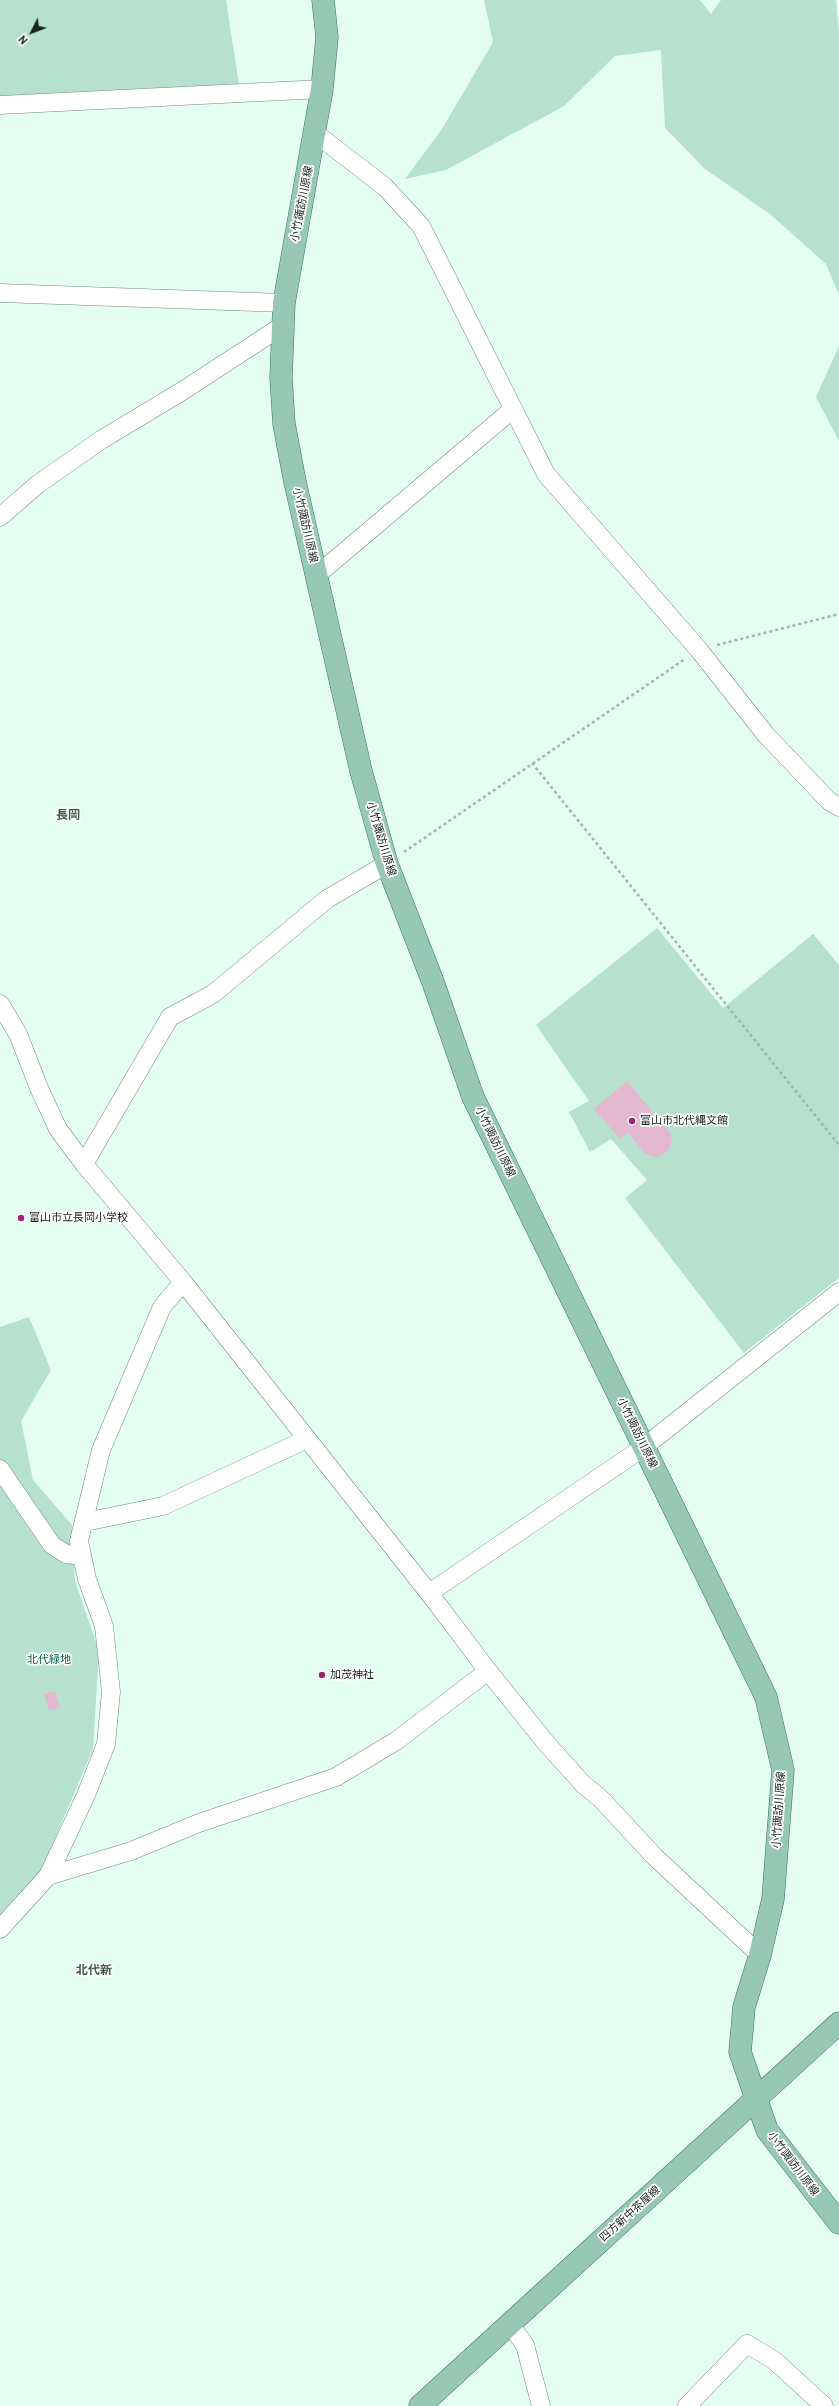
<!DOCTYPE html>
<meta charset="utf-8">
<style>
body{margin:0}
#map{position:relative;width:839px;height:2406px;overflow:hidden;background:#e4fef2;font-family:"PT Sans",sans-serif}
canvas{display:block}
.north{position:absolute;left:12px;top:12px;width:40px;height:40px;-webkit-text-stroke:3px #fff;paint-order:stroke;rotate:228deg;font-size:11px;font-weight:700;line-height:16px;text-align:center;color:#16221d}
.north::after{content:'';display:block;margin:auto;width:14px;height:18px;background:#16221d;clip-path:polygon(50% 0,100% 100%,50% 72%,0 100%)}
</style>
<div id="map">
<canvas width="839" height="2406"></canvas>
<div class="north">N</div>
</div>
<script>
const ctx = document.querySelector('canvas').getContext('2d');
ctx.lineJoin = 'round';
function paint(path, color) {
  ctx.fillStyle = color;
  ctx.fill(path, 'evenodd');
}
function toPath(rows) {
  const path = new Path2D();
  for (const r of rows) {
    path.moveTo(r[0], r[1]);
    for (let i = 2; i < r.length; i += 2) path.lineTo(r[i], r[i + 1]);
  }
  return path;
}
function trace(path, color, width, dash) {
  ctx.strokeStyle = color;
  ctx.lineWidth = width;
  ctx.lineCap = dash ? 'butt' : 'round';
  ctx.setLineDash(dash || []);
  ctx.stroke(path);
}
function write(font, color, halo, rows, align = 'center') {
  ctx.font = font + ' "PT Sans","Noto Sans JP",sans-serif';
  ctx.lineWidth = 3.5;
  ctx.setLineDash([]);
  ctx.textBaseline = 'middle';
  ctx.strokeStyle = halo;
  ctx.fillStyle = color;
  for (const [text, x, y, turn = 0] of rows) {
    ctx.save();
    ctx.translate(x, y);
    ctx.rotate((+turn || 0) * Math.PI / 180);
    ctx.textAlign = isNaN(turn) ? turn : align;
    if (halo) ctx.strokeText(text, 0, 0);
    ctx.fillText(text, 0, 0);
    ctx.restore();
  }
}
paint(toPath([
 [0,0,226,0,239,85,0,98],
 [484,0,700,0,711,14,721,0,836,0,839,33,839,295,826,264,770,214,705,169,665,128,661,50,615,56,564,106,446,170,405,179,442,129,493,42],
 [839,346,839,441,816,397],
 [657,928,723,1008,813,934,839,965,839,1278,744,1353,625,1198,647,1180,611,1139,590,1152,569,1112,589,1101,536,1025],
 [29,1317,51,1370,21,1421,33,1480,72,1525,75,1581,99,1651,93,1749,41,1871,0,1917,0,1327]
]), '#b6e1ce');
paint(toPath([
 [627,1081,671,1134,672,1142,669,1149,662,1155,654,1157,646,1154,628,1133,620,1139,594,1109],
 [55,1691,60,1707,49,1710,44,1694]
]), '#e4b9d0');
const minor = toPath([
 [0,105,322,89],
 [315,133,385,187,421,226,546,474,699,650,766,735,829,801,839,807],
 [0,293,284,303],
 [0,517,38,484,101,440,184,390,282,326],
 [317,575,513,409],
 [0,1004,18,1034,39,1088,58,1129,84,1164,183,1282,429,1593,488,1671,547,1744,583,1784,601,1799,655,1857,760,1955],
 [84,1164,170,1017,213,994,327,899,387,864],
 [0,1469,52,1545,66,1554,82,1556],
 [85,1522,163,1506,307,1439],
 [429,1593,644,1447,839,1292],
 [48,1876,86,1795,106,1744,111,1692,104,1626,87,1579,79,1541,101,1450,162,1307,183,1282],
 [0,1929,48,1876,131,1851,199,1823,336,1777,396,1741,488,1671],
 [509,2323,525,2345,541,2406],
 [687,2406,747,2344,775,2361,824,2406]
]);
const major = toPath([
 [323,0,327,37,322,89,284,303,281,378,284,424,295,482,361,771,387,864,433,982,473,1097,766,1697,783,1770,773,1899,760,1955,744,2007,740,2052,767,2130,839,2223],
 [420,2406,839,2023]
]);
trace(minor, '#6e8b7f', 19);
trace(major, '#3d7560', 23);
trace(toPath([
 [717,645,839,614],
 [532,763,839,1145],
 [404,852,685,659]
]), '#a0b6ac', 2.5, [3, 3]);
trace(minor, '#fff', 18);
trace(major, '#97c7b5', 22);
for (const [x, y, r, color] of [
 [632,1121,4,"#a22477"],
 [21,1218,4,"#a22477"],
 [322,1675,4,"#a22477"]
]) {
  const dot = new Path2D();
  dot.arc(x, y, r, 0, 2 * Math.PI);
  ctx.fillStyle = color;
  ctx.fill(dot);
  trace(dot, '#fff', 1.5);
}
write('11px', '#16221d', '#fff', [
 ["小竹諏訪川原線",302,204,-79],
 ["小竹諏訪川原線",305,525,77],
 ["小竹諏訪川原線",381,839,73],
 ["小竹諏訪川原線",495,1142,64],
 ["小竹諏訪川原線",637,1433,64],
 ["小竹諏訪川原線",779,1810,-86],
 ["小竹諏訪川原線",793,2164,53],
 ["四方新中茶屋線",630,2214,-42]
]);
write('11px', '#16221d', '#fff', [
 ["富山市北代縄文館",640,1121],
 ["富山市立長岡小学校",29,1218],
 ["加茂神社",330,1675]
], 'left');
write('11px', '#096148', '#fff', [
 ["北代緑地",49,1660]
]);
write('bold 12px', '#3e5a4e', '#fff', [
 ["長岡",68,816],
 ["北代新",94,1971]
]);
</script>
